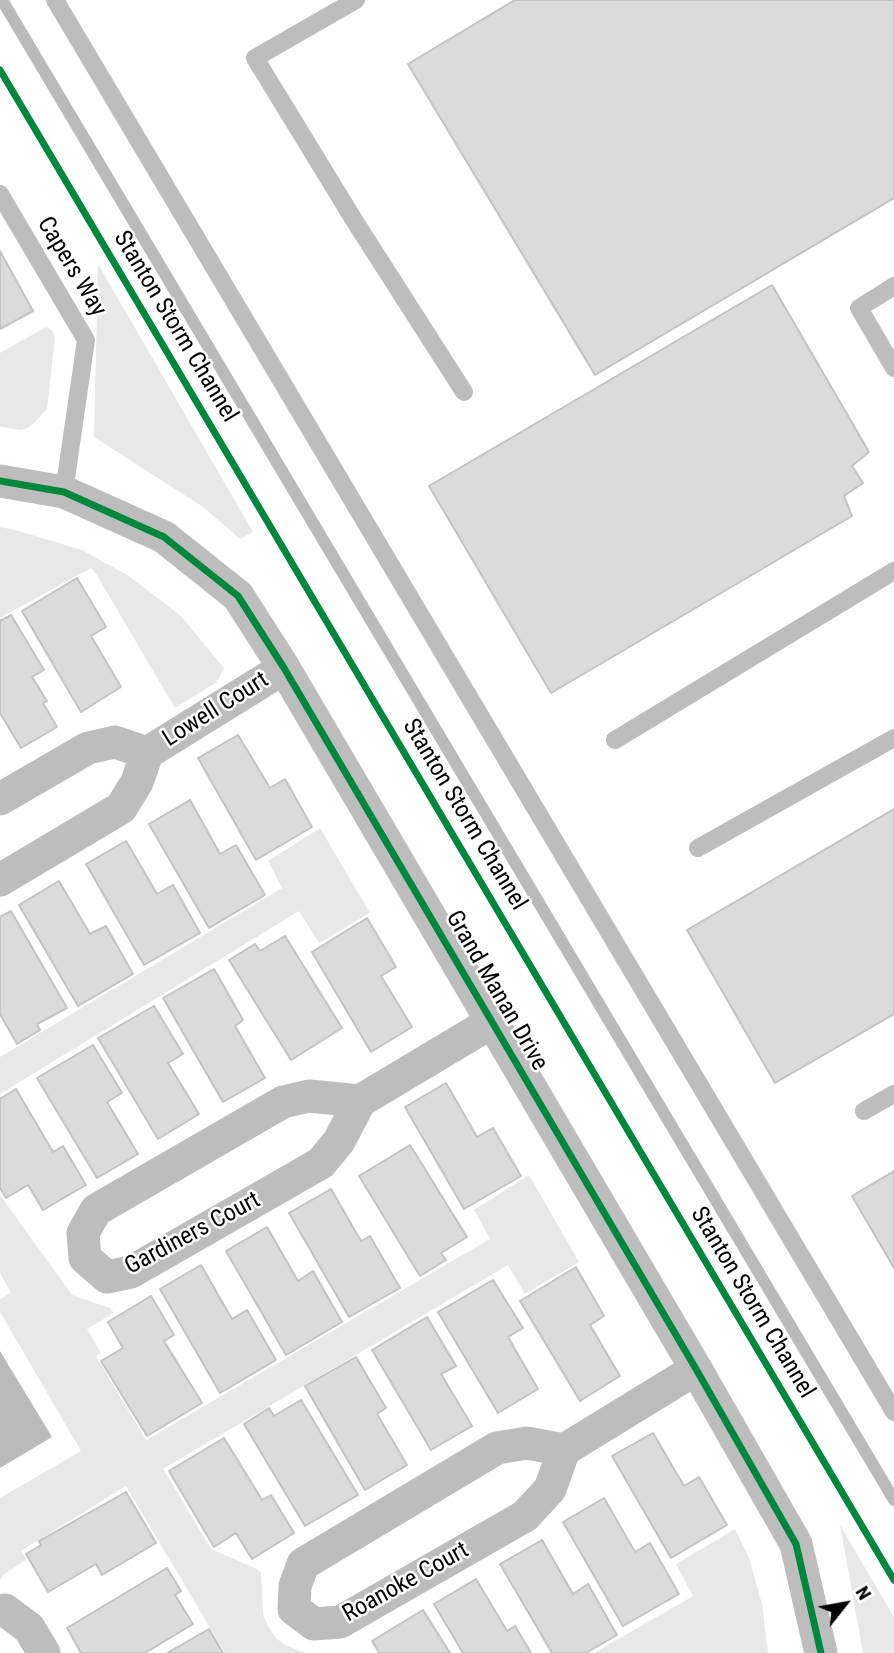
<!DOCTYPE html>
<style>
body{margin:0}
#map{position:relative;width:894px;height:1653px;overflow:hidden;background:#fff;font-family:"Roboto Condensed",sans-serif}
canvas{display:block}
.north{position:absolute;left:810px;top:1569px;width:70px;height:70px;-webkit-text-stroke:5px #fff;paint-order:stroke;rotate:59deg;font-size:19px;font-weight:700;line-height:28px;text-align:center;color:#000}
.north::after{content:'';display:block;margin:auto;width:24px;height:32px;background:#000;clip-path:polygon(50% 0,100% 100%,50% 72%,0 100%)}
</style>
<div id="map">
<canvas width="894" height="1653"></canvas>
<div class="north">N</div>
</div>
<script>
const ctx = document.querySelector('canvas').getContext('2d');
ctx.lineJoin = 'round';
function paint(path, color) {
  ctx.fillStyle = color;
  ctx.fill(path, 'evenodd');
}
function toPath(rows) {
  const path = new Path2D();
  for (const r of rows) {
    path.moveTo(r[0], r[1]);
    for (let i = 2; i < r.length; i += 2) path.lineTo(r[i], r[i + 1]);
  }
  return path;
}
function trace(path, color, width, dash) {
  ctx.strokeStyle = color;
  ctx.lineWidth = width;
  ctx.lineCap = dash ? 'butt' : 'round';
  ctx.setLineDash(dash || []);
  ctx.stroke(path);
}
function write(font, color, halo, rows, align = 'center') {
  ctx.font = font + ' "Roboto Condensed",sans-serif';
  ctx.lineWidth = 5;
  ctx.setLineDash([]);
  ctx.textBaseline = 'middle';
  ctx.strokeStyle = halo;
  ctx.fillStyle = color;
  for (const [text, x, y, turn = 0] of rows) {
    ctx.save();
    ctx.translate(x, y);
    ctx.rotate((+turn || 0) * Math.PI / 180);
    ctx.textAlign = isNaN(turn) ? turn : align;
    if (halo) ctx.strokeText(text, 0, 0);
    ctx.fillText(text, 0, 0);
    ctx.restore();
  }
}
paint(toPath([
 [98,264,253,532,240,539,203,507,94,437],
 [46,327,52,330,55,338,47,409,31,426,22,430,0,427,0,353],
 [0,527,15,530,82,550,129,576,181,616,224,668,217,682,175,708,95,572,91,568,0,618],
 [320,828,370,913,319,943,299,911,0,1094,0,1057,282,888,268,861],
 [529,1175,579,1262,525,1294,508,1265,163,1469,211,1549,257,1569,261,1573,263,1614,269,1628,276,1638,285,1645,305,1653,225,1653,126,1486,21,1551,27,1559,3,1575,0,1581,0,1498,81,1451,0,1312,0,1299,11,1293,0,1273,0,1195,72,1295,110,1308,114,1313,87,1329,101,1353,96,1356,146,1440,490,1239,474,1210],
 [840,1525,894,1617,894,1653,863,1653],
 [735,1529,749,1558,762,1604,768,1653,594,1653,693,1596,676,1564]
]), '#e8e8e8');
paint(toPath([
 [0,1351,52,1437,0,1468]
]), '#bababa');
trace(toPath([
 [2,0,894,1500]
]), '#bababa', 12);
const building = toPath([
 [515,0,894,0,894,198,595,375,408,64,515,0],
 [0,251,33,311,0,329,0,251],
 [772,285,869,452,852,466,863,483,844,496,852,516,551,693,429,486,772,285],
 [77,578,106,627,91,636,121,687,81,712,22,611,77,578],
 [11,615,44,670,32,677,47,701,43,703,57,727,21,748,0,713,0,621,11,615],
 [238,735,270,788,285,779,312,827,256,860,198,758,238,735],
 [190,800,220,854,236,845,265,895,209,928,149,824,190,800],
 [894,809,894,1014,775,1083,687,930,894,809],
 [126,841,157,894,173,885,200,933,144,965,86,864,126,841],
 [59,881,90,934,106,926,133,974,78,1006,19,905,59,881],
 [11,911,67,1008,37,1024,40,1030,17,1044,0,1014,0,917,11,911],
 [367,918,396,967,381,976,412,1027,371,1052,312,952,367,918],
 [285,936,342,1028,291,1060,229,960,255,944,260,951,285,936],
 [214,969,243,1020,235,1026,265,1078,223,1102,163,998,214,969],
 [154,1006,183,1054,168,1063,199,1114,158,1139,98,1038,154,1006],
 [93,1045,122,1093,107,1102,138,1154,97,1178,37,1078,93,1045],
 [446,1083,477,1137,493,1128,521,1176,464,1209,405,1107,446,1083],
 [16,1089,53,1152,63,1146,86,1185,43,1210,28,1185,6,1198,0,1188,0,1099,16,1089],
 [410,1145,467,1237,441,1253,446,1260,420,1276,359,1176,410,1145],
 [894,1171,894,1268,852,1196,894,1171],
 [331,1189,361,1241,370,1236,400,1288,349,1317,289,1213,331,1189],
 [267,1227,298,1281,313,1271,342,1322,286,1355,226,1251,267,1227],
 [201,1265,232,1319,247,1310,276,1360,220,1393,160,1289,201,1265],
 [576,1267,604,1316,590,1325,620,1376,580,1401,520,1301,576,1267],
 [493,1280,523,1328,508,1337,538,1389,498,1413,438,1312,493,1280],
 [151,1296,174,1335,164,1341,202,1403,147,1436,101,1361,123,1348,108,1322,151,1296],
 [427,1317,456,1366,441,1374,472,1426,431,1450,372,1350,427,1317],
 [356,1357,386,1408,377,1414,407,1465,365,1490,305,1386,356,1357],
 [301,1400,358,1495,305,1526,244,1424,269,1408,274,1416,301,1400],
 [653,1433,684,1486,699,1477,727,1525,671,1558,612,1456,653,1433],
 [224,1438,262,1500,271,1495,294,1533,252,1559,236,1533,214,1547,169,1471,224,1438],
 [126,1492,156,1543,102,1575,96,1564,48,1592,26,1554,41,1545,39,1541,126,1492],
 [604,1498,635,1552,650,1543,679,1594,623,1626,563,1522,604,1498],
 [542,1540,573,1594,588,1584,617,1635,586,1653,552,1653,500,1564,542,1540],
 [167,1568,181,1591,175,1595,193,1624,145,1653,81,1653,67,1628,167,1568],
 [476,1579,507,1631,515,1626,531,1653,463,1653,434,1604,476,1579],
 [423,1610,450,1653,379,1653,372,1641,423,1610],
 [209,1629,223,1653,167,1653,209,1629]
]);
paint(building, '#dbdbdb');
trace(building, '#c3c3c3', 2);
trace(toPath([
 [55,0,894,1412],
 [356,0,255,58,354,220,464,392],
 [0,194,86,340,64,492],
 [894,286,859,308,894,368],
 [615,740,894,571],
 [698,848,894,738],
 [864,1111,894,1094]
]), '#bdbdbd', 18);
trace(toPath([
 [0,481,64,492,164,537,238,596,284,668,696,1369,796,1544,821,1653],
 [0,799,88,748,115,742,147,753],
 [0,880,121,808,137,782,147,753,284,668],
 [360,1101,309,1096,283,1102,96,1210,83,1233,85,1258,107,1277,131,1272,321,1163,339,1141,360,1101,492,1022],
 [564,1450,527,1443,497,1448,303,1564,295,1586,294,1609,314,1624,340,1622,525,1516,550,1489,564,1450,696,1369],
 [0,1611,5,1610,29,1628,44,1653]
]), '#bdbdbd', 33);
trace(toPath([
 [0,70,894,1580],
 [0,481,64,492,164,537,238,596,284,668,696,1369,796,1544,821,1653]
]), '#00873e', 7);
write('24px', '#000', '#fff', [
 ["Capers Way",71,267,59],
 ["Stanton Storm Channel",175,327,59],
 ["Lowell Court",216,710,-32],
 ["Stanton Storm Channel",464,815,59],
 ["Grand Manan Drive",496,991,60],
 ["Gardiners Court",193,1234,-28],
 ["Stanton Storm Channel",752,1303,59],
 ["Roanoke Court",406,1583,-29]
]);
</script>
